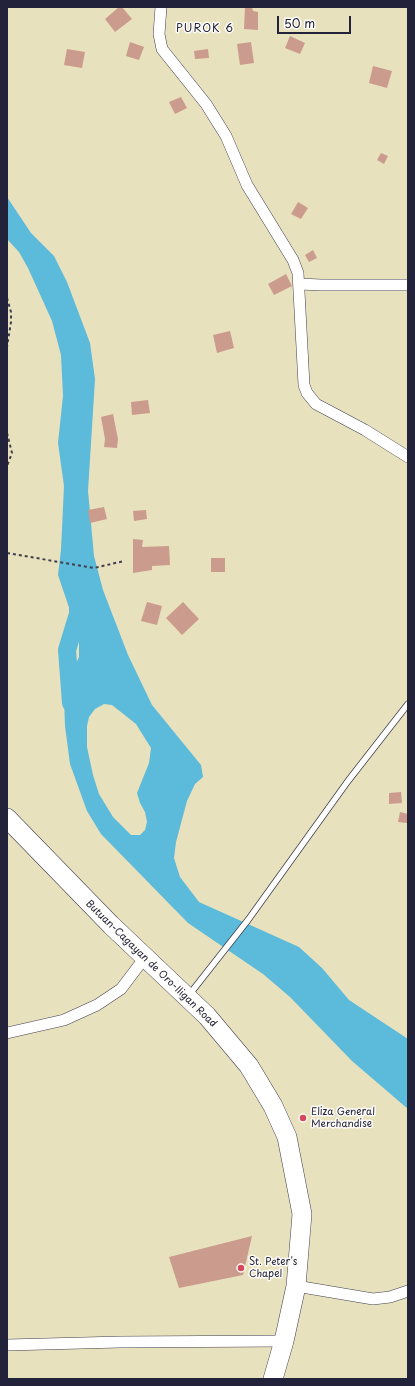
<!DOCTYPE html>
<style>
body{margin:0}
#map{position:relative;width:415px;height:1386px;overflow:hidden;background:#e8e1bd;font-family:"Playpen Sans",sans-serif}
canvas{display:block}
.frame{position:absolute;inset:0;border:8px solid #22223b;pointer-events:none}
.scale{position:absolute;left:277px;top:16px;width:74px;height:18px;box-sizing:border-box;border:2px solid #22223b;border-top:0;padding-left:5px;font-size:12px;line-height:14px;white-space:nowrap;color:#22223b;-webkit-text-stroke:3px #fdfcf7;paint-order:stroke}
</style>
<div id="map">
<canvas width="415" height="1386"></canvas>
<div class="frame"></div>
<div class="scale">50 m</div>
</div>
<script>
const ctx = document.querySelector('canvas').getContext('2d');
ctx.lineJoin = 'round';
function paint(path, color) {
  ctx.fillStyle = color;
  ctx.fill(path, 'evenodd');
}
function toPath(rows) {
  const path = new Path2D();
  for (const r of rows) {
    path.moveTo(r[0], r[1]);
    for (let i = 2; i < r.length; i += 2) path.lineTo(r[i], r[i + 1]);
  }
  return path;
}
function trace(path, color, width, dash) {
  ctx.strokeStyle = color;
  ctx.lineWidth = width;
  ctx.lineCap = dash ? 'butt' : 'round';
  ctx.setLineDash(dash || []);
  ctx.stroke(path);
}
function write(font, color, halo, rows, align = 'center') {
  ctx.font = font + ' "Playpen Sans",sans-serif';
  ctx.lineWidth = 3;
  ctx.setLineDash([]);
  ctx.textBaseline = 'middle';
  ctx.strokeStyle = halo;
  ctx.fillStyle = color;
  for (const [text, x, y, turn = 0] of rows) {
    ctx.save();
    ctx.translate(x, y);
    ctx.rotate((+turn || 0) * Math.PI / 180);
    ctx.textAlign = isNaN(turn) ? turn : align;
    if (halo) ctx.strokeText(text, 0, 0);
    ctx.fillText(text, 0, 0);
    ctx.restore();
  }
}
paint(toPath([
 [7,197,31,233,54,256,67,282,90,343,95,379,88,491,94,556,103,590,128,655,152,705,201,765,203,777,195,784,187,801,176,842,174,858,180,877,199,902,299,947,322,968,349,1000,408,1039,408,1109,352,1061,290,997,263,974,188,923,101,834,87,811,70,764,65,726,64,696,67,683,79,657,79,643,77,631,58,575,61,550,64,486,58,443,63,396,61,355,52,321,28,268,19,252,7,239],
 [104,704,112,705,136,724,151,748,149,763,137,793,140,803,145,812,147,822,145,830,140,835,131,835,113,817,99,794,93,775,87,747,87,726,89,717,95,709]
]), '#5cbada');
trace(toPath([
 [71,703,67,650,78,614,78,601]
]), '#5cbada', 18);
paint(toPath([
 [119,7,122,7,132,19,115,32,105,19],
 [245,7,252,7,253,11,258,12,258,30,244,29],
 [290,36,305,43,300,54,285,48],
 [130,42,144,47,139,60,126,56],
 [251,42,254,63,240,65,237,44],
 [67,49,85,52,82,68,64,65],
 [208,49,209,58,195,59,194,51],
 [373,66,392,71,387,88,369,83],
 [181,97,187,108,175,114,169,102],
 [381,153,388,156,384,164,377,160],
 [298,202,308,208,301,219,291,214],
 [313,250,317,258,309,262,305,255],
 [286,274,292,286,274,295,268,284],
 [230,331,234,348,217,353,213,335],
 [148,400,150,413,132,415,131,402],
 [113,414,118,439,117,448,104,447,105,439,101,417],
 [104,507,107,519,90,523,88,510],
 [146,510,147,519,134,521,133,511],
 [133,539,143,540,142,547,169,546,170,565,152,566,152,570,133,573],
 [211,558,225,558,225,572,211,572],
 [147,602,162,606,157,625,141,621],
 [183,602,199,619,182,635,166,618],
 [401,792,402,803,389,804,389,793],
 [400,812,408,814,407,823,398,822],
 [252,1236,243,1275,179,1288,169,1257]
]), '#cb9b8d');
const lane = toPath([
 [189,995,248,920,348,781,408,704]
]);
const street = toPath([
 [161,7,159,34,162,49,206,104,226,136,247,185,293,260,298,273,304,385,307,393,316,404,365,430,408,457],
 [300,284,321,285,408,285],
 [7,1033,64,1020,97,1005,121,989,146,956],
 [296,1286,373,1299,390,1297,408,1291],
 [7,1345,120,1342,284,1341]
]);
const highway = toPath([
 [7,818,111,925,207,1016,249,1066,273,1106,287,1137,302,1214,296,1286,284,1341,273,1379]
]);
trace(lane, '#403f4e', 7);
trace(street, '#403f4e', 12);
trace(highway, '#403f4e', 20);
trace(toPath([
 [7,298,11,312,11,322,7,347],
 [7,433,12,453,7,466],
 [7,553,94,568,124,561]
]), '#403f4e', 2, [3, 3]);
trace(lane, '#fff', 5.5);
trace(street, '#fff', 11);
trace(highway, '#fff', 19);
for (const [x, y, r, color] of [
 [303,1118,4,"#d1495b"],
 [241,1268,4,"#d1495b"]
]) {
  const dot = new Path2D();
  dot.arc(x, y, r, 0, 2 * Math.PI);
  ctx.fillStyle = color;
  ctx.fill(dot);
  trace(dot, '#fdfcf7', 1.5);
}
write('10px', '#22223b', '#fdfcf7', [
 ["Butuan-Cagayan de Oro-Iligan Road",151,964,44]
]);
write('10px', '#22223b', '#fdfcf7', [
 ["Eliza General",311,1112],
 ["Merchandise",311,1124],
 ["St. Peter's",249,1262],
 ["Chapel",249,1274]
], 'left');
ctx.letterSpacing = '1px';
write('11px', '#22223b', '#fdfcf7', [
 ["PUROK 6",205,29]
]);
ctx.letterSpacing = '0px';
</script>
